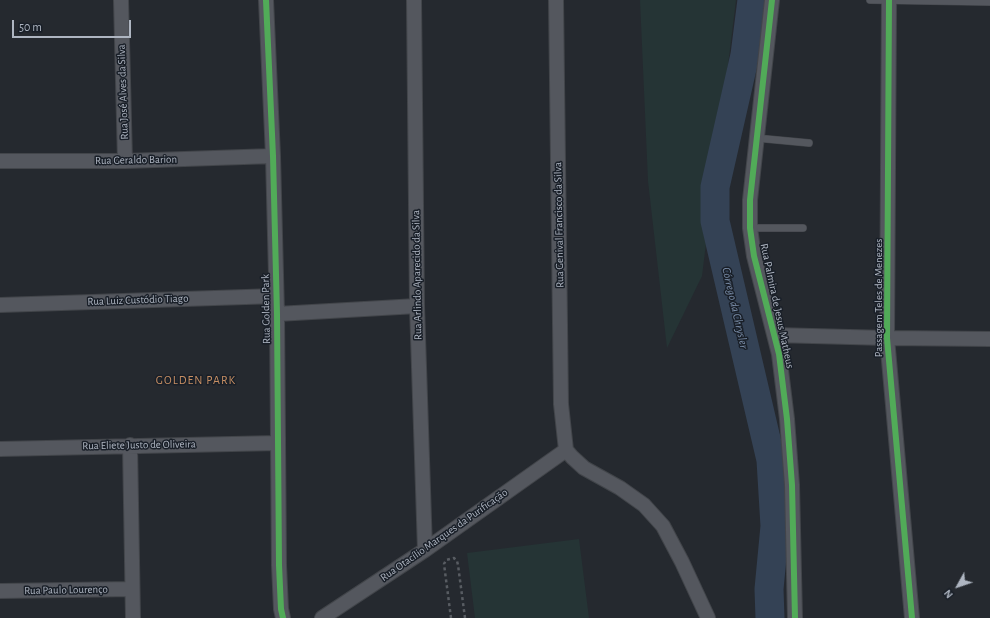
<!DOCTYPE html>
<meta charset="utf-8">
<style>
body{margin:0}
#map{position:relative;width:990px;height:618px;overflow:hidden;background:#25292f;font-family:"Alegreya Sans",sans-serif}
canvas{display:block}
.north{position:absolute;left:938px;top:566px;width:40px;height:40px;-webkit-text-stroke:3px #191f28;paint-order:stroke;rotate:230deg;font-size:11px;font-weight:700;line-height:16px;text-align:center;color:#aeb5c1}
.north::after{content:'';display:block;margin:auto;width:14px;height:18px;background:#aeb5c1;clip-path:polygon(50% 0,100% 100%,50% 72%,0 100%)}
.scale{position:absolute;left:12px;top:20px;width:119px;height:18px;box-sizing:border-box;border:2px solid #aeb5c1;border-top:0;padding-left:5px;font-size:12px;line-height:14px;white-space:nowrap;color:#aeb5c1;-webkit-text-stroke:3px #191f28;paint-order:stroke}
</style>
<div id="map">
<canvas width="990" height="618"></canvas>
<div class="north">N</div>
<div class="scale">50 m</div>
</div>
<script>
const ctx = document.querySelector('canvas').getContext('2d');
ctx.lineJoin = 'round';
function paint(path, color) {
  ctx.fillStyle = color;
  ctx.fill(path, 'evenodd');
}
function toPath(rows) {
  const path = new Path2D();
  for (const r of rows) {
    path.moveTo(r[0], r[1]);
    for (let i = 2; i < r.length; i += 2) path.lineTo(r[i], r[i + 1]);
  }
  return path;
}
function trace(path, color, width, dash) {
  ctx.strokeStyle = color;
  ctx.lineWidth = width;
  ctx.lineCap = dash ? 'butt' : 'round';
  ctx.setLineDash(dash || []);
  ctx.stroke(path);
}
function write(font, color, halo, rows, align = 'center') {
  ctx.font = font + ' "Alegreya Sans",sans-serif';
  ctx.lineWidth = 3;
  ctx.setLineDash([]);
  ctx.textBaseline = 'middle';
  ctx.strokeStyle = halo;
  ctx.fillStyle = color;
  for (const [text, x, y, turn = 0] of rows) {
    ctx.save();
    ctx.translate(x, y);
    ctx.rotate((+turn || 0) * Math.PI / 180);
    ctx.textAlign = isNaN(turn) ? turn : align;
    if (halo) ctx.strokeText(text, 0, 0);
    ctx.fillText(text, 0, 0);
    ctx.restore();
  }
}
paint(toPath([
 [640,0,736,0,702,276,667,348,648,181],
 [579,539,589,618,475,618,467,553]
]), '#253435');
trace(toPath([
 [752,0,745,55,715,187,715,221,771,460,775,526,769,589,770,618]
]), '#344255', 29);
const service = toPath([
 [870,0,990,2],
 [756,138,809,143],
 [750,228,803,228]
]);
const minor = toPath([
 [121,0,125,161],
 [266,0,273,156,277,314,279,565,281,609,283,618],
 [414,0,417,306,425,550],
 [556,0,561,404,566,450],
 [772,0,750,200,750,228,754,256,779,354,787,419,792,485,795,618],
 [889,0,887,338,912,618],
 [0,161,125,161,273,156],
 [0,305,276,296],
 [277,314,417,306],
 [775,335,887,338,990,339],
 [130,445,133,618],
 [0,449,278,443],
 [566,450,572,457,584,468,620,488,644,505,663,526,682,562,708,618],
 [0,591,132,589],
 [322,618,425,550,566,450]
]);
trace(service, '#42454a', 8);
trace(minor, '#42454a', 16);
trace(toPath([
 [451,618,444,564,446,560,454,558,457,561,458,565,465,618]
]), '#585c62', 2.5, [3, 3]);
trace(service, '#54575e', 7);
trace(minor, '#54575e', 14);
trace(toPath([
 [266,0,273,156,277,314,279,565,281,609,283,618],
 [772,0,750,200,750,228,754,256,779,354,787,419,792,485,795,618],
 [889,0,887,338,912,618]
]), '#51ab58', 6);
write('11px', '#aeb5c1', '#191f28', [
 ["Rua José Alves da Silva",123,92,-92],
 ["Rua Geraldo Barion",136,160,-1],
 ["Rua Genival Francisco da Silva",559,225,-91],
 ["Rua Arlindo Aparecido da Silva",417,275,-91],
 ["Passagem Teles de Menezes",879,298,-90],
 ["Rua Luiz Custódio Tiago",138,300,-2],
 ["Rua Palmira de Jesus Matheus",777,306,78],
 ["Rua Golden Park",266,309,-91],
 ["Rua Eliete Justo de Oliveira",139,445,-1],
 ["Rua Otacílio Marques da Purificação",444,535,-35],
 ["Rua Paulo Lourenço",66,590,-1]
]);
write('italic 12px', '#798ca7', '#191f28', [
 ["Córrego da Chrysler",735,308,77]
]);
ctx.letterSpacing = '1px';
write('12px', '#c78f63', '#191f28', [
 ["GOLDEN PARK",196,380]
]);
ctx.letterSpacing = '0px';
</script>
